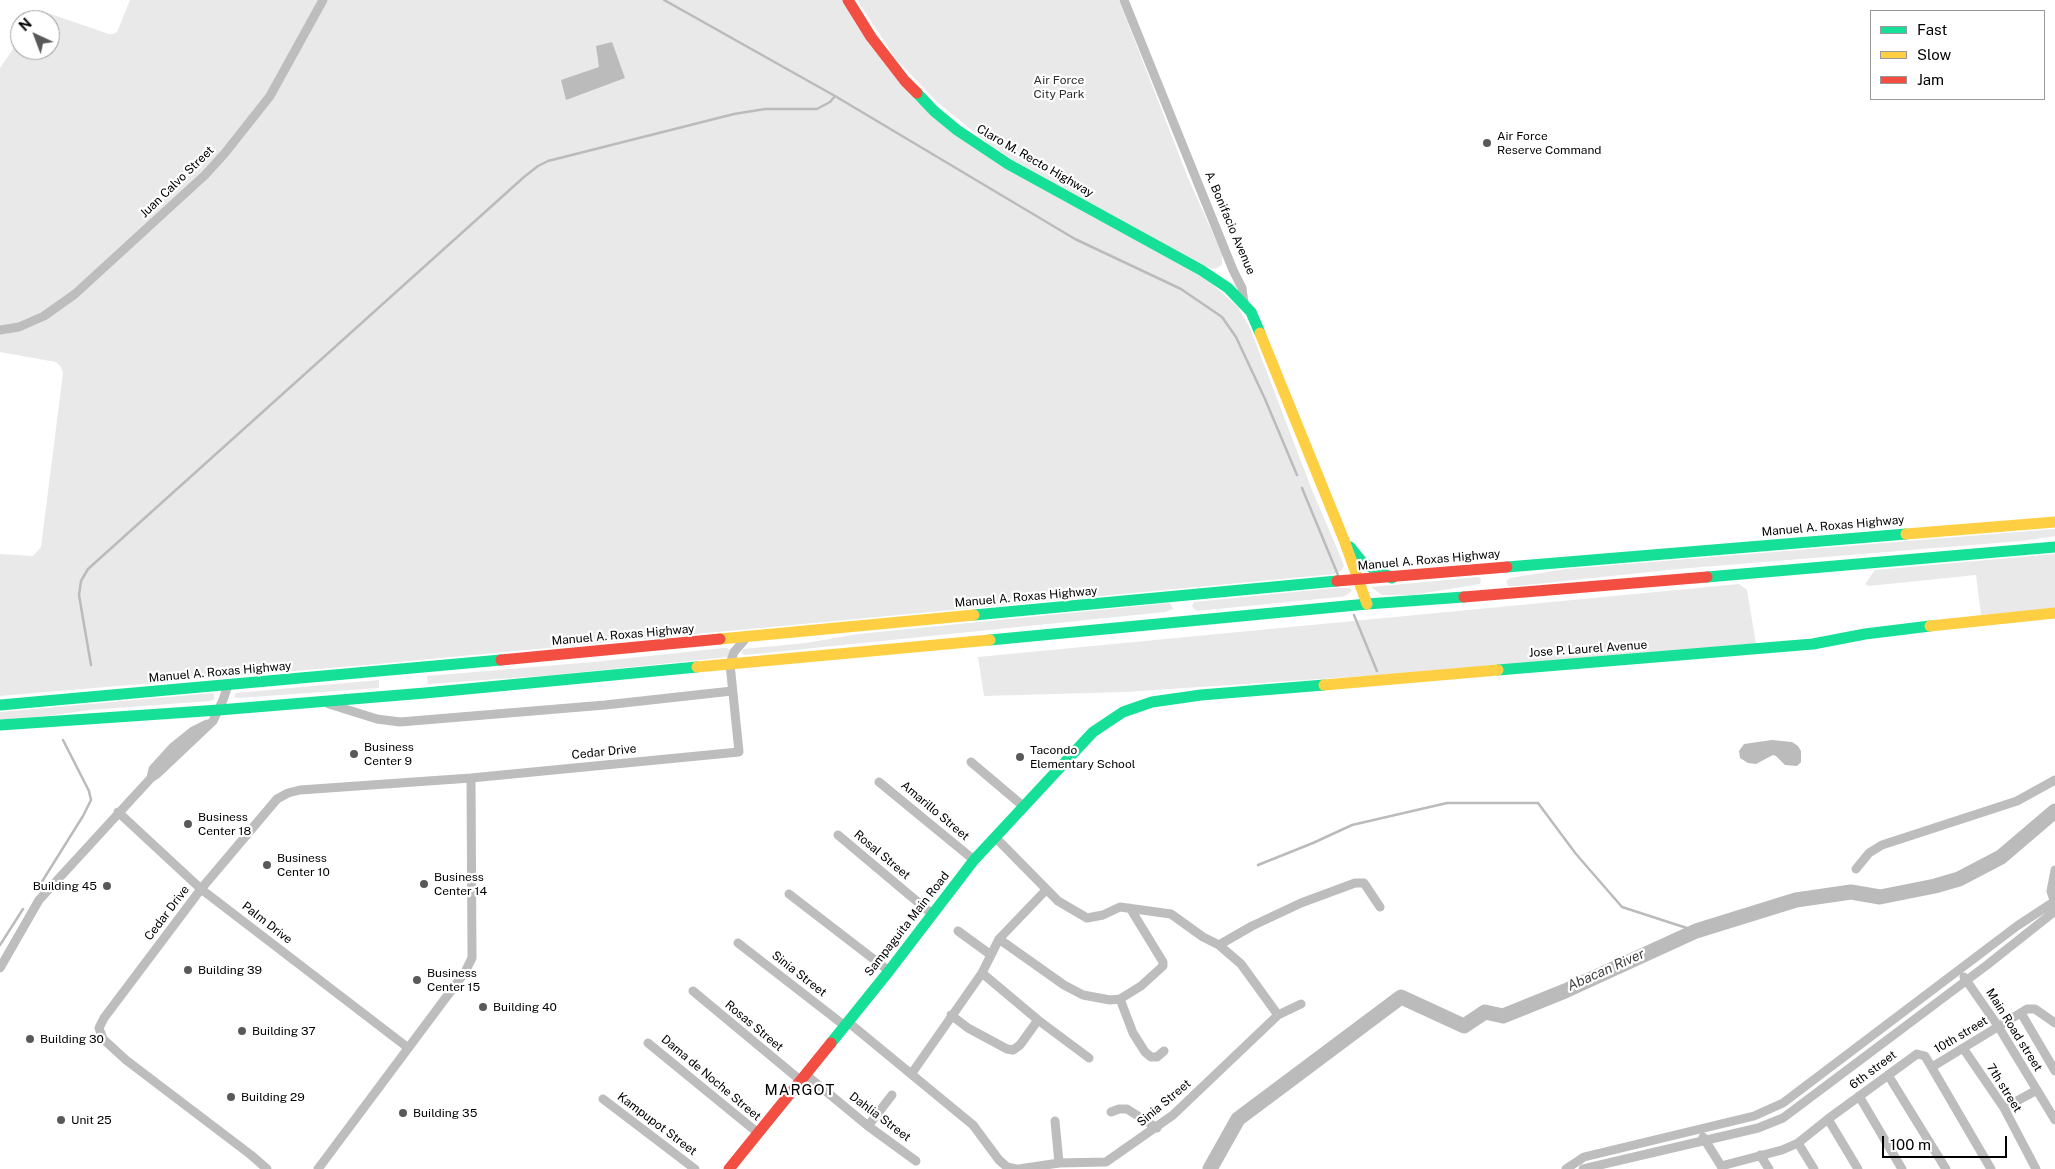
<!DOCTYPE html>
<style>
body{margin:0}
#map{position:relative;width:2055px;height:1169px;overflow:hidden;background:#fff;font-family:"Public Sans",sans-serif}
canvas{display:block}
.legend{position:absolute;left:1870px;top:10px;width:175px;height:90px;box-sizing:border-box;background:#fff;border:1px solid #999;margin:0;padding:6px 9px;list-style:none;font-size:15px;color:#000}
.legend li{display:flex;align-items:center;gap:10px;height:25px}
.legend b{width:25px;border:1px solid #999}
.north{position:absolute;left:10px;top:10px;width:50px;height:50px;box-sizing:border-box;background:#fff;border:1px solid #999;border-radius:50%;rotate:317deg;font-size:14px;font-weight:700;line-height:20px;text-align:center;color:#000}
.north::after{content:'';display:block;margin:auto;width:18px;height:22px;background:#595959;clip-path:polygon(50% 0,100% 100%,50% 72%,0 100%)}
.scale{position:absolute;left:1882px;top:1136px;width:125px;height:22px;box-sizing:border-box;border:2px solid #000;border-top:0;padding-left:6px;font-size:15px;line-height:18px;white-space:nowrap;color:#000;-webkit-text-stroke:4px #fff;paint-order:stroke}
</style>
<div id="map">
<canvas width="2055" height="1169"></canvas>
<ul class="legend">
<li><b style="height:6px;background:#16e098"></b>Fast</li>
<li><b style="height:6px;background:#ffcf43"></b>Slow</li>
<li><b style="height:6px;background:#f24e42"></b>Jam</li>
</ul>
<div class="north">N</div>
<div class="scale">100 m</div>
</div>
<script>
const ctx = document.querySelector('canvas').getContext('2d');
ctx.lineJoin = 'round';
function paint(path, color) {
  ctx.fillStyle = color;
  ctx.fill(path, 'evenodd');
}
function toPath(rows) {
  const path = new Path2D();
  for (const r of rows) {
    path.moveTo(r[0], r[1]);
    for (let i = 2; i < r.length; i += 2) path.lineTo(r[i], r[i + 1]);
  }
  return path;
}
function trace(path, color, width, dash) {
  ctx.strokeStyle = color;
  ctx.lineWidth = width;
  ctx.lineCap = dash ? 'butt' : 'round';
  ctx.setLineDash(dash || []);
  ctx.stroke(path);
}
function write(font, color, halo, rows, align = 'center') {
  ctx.font = font + ' "Public Sans",sans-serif';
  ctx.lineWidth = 4.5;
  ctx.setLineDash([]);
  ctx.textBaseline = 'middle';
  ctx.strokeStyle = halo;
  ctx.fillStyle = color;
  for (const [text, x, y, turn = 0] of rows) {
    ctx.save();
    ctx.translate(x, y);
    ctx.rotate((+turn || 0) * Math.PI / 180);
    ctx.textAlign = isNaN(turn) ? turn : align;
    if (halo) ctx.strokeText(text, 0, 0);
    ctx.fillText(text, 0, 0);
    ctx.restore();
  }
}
paint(toPath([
 [130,0,843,0,924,107,1191,270,1213,285,1238,307,1250,328,1312,490,1342,560,1344,566,1342,570,1335,574,377,664,0,696,0,554,33,556,41,547,63,373,61,367,56,362,0,352,0,68,20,39,20,50,50,50,50,20,33,20,39,10,109,34,113,34,117,32],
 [857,0,1119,0,1188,178,1222,254,1222,265,1215,269,1207,267,1073,197,991,146,937,102,896,59],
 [2055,529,2055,536,2021,541,1678,569,1517,586,1508,586,1506,581,1510,578,1566,569],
 [2055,554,2055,610,1981,615,1976,575,1869,586,1865,584,1875,570],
 [1479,577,1481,580,1480,584,1413,595,1382,595,1371,587],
 [1739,584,1747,590,1756,644,1380,675,1125,692,984,696,978,657],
 [1334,588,1350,588,1352,591,1345,596,1339,597,1197,611,1193,608,1192,606,1194,602],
 [1170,603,1173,609,1165,612,745,655,741,653,743,649,806,643,858,634],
 [723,648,727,648,732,651,728,657,554,675,428,684,427,676,593,662],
 [379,680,379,688,238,698,234,697,236,693],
 [213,693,215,699,210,701,90,710,54,715,0,720,0,712]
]), '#e9e9e9');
paint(toPath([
 [612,42,625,78,566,100,561,80,599,67,596,46],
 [1772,740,1792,742,1798,746,1801,751,1801,762,1797,766,1785,765,1776,756,1773,755,1756,764,1748,763,1740,758,1739,751,1744,744]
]), '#bbb');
trace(toPath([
 [664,0,835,96],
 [1302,488,1338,575],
 [1354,615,1377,671],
 [91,665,79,595,81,581,88,569,524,177,538,166,548,161,734,114,765,109,817,109,830,102,835,96,1075,239,1181,289,1222,317,1236,337,1265,399,1297,475],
 [1258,865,1313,843,1352,825,1447,803,1538,803,1576,854,1622,907,1696,931],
 [38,888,83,816,91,800,89,791,63,740],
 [0,945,23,909]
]), '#bbb', 2.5);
trace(toPath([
 [1210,1169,1238,1119,1401,997,1464,1026,1485,1012,1503,1016,1565,991,1696,931,1796,900,1851,892,1880,897,1935,886,1959,879,2001,857,2055,811]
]), '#bbb', 15);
trace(toPath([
 [1124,0,1233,270,1242,288,1244,303],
 [0,330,19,327,44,316,75,294,205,175,225,153,270,96,323,0],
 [329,704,377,719,400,722,605,705,732,691],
 [971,762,1023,806],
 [151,778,153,769,173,747,193,731,207,724],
 [879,782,974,860],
 [118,812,201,889,407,1047],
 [838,835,932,914],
 [995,837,1058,901,1087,918,1103,915,1120,907,1171,914,1203,937,1219,945,1241,964,1278,1015],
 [1856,869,1869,853,1882,845,2017,801,2055,780],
 [2055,870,2051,891,2055,903],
 [789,894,889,971],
 [958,931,991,955],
 [999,939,1064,985,1083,995,1110,1000,1120,999,1141,986,1163,966,1163,962,1130,908],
 [738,943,845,1026],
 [1219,945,1252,926,1301,903,1355,883,1364,883,1380,907],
 [0,968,39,900,151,778,157,774,213,721,223,700,228,685],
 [982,973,1038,1020,1089,1058],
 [1964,977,1998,1026,2055,1120],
 [693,991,800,1080],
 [1120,999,1133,1033,1145,1052,1151,1057,1157,1057,1164,1051],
 [2021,1013,2055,1071],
 [951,1015,968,1028,1007,1049,1013,1050,1020,1045,1038,1020],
 [848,1022,973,1125,999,1160,1007,1167,1016,1169],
 [648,1043,758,1133],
 [1963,1048,2004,1108,2036,1169],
 [1932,1067,2027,1009,2035,1009,2055,1023],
 [912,1073,982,973,999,939,1046,890],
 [805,1074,868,1126,916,1161],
 [1888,1075,1946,1169],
 [1859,1096,1902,1169],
 [603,1099,695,1169],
 [2004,1108,2037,1090],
 [1111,1112,1119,1109,1127,1109,1157,1128],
 [1828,1119,1858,1169],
 [1055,1121,1059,1163],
 [868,1126,892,1095],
 [1703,1137,1723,1169],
 [1798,1143,1814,1169],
 [1760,1155,1769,1169],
 [1721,1166,1782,1150,1798,1143,1828,1119,1917,1054,1925,1056,1991,1169],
 [267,1169,251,1155,126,1060,103,1039,99,1028,104,1018,201,889,277,799,288,793,300,790,471,778,739,752,730,664,734,652,747,637],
 [318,1169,465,972,472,958,471,778],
 [1019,1169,1059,1163,1106,1162,1173,1115,1278,1015,1301,1004],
 [1566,1169,1584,1157,1754,1116,1783,1103,2017,926,2055,901],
 [1583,1169,1758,1128,1783,1118,1987,965,2055,911]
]), '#bdbdbd', 9);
trace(toPath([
 [917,93,934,111,957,130,1008,164,1201,270,1228,288,1251,312,1260,333],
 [1350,547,1363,563,1392,578],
 [1507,567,1906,534],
 [1707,577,2055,547],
 [974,615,1337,581],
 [990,640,1367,604,1464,597],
 [1498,670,1813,644,1865,634,1930,626],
 [0,705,501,660],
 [0,725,219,710,425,693,697,667],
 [831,1043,889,971,974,860,1093,732,1123,712,1152,702,1201,695,1324,685]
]), '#16e098', 11);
trace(toPath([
 [1260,333,1344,540,1367,604],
 [1906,534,2055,522],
 [1930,626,2055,613],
 [720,639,974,615],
 [697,667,990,640],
 [1324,685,1498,670]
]), '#ffcf43', 11);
trace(toPath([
 [848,0,871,37,905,81,917,93],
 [1337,581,1507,567],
 [1464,597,1707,577],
 [501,660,720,639],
 [729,1169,831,1043]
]), '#f24e42', 11);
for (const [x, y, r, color] of [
 [1487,143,5,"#595959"],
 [354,754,5,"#595959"],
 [1020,757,5,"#595959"],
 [188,824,5,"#595959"],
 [267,865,5,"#595959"],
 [424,884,5,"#595959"],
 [107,886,5,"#595959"],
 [188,970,5,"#595959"],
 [417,980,5,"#595959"],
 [483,1007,5,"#595959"],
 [242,1031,5,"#595959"],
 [30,1039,5,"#595959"],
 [231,1097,5,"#595959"],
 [403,1113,5,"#595959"],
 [61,1120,5,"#595959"]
]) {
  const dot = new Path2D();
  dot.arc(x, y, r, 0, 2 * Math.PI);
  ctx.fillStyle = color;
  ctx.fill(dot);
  trace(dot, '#fff', 2);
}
write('12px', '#2e2e2e', '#fff', [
 ["Air Force",1059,80],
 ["City Park",1059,94]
]);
write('12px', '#000', '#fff', [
 ["Air Force",1497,136],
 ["Reserve Command",1497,150],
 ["Business",364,747],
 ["Center 9",364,761],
 ["Tacondo",1030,750],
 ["Elementary School",1030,764],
 ["Business",198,817],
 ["Center 18",198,831],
 ["Business",277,858],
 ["Center 10",277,872],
 ["Business",434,877],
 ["Center 14",434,891],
 ["Building 45",97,886,"right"],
 ["Building 39",198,970],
 ["Business",427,973],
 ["Center 15",427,987],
 ["Building 40",493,1007],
 ["Building 37",252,1031],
 ["Building 30",40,1039],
 ["Building 29",241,1097],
 ["Building 35",413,1113],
 ["Unit 25",71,1120]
], 'left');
write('12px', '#000', '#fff', [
 ["Claro M. Recto Highway",1035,161,30],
 ["Juan Calvo Street",177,182,-44],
 ["A. Bonifacio Avenue",1230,223,67],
 ["Manuel A. Roxas Highway",1833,526,-5],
 ["Manuel A. Roxas Highway",1429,560,-5],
 ["Manuel A. Roxas Highway",1026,597,-5],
 ["Manuel A. Roxas Highway",623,635,-5],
 ["Jose P. Laurel Avenue",1588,649,-4],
 ["Manuel A. Roxas Highway",220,672,-5],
 ["Cedar Drive",604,752,-6],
 ["Amarillo Street",935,811,40],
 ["Rosal Street",882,855,40],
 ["Cedar Drive",167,913,-53],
 ["Palm Drive",267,923,38],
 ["Sampaguita Main Road",907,924,-52],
 ["Sinia Street",799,974,38],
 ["Rosas Street",754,1026,40],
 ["Main Road street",2014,1030,58],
 ["10th street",1961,1035,-31],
 ["6th street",1873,1070,-37],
 ["Dama de Noche Street",711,1078,40],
 ["7th street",2004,1088,58],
 ["Sinia Street",1164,1103,-40],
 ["Dahlia Street",880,1117,37],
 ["Kampupot Street",657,1124,37]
]);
write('italic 14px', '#3f3f3f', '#fff', [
 ["Abacan River",1606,970,-24]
]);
ctx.letterSpacing = '1px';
write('15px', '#000', '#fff', [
 ["MARGOT",800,1090]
]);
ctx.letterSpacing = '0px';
</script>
